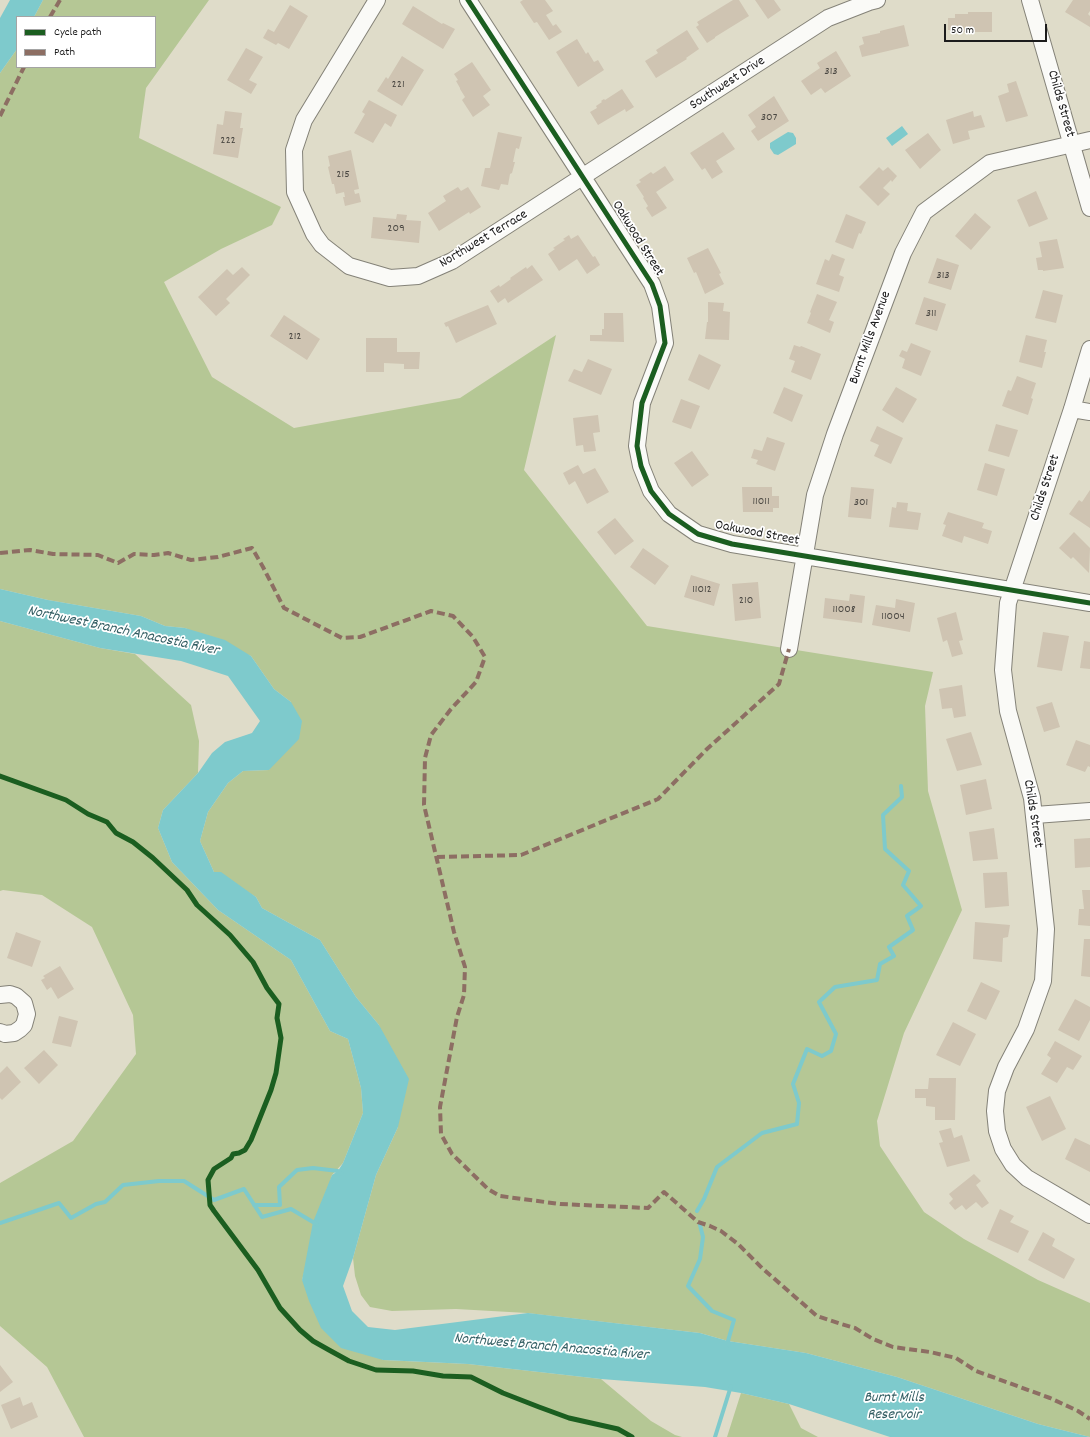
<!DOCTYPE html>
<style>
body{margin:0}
#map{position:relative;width:1090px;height:1437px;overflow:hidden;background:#dfdcc9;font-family:Dekko,sans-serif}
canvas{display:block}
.legend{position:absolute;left:16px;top:16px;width:140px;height:52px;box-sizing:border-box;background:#fff;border:1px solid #a4a4a4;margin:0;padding:5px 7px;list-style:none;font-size:12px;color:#1c1c1c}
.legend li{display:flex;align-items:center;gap:8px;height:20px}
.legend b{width:20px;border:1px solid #a4a4a4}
.scale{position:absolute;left:944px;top:24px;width:103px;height:18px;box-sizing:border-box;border:2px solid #1c1c1c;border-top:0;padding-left:5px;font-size:12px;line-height:14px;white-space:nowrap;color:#1c1c1c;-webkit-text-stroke:3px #fff;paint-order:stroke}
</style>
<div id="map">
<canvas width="1090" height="1437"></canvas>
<ul class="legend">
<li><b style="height:5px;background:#1b5e20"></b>Cycle path</li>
<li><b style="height:5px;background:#8d6e63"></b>Path</li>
</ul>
<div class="scale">50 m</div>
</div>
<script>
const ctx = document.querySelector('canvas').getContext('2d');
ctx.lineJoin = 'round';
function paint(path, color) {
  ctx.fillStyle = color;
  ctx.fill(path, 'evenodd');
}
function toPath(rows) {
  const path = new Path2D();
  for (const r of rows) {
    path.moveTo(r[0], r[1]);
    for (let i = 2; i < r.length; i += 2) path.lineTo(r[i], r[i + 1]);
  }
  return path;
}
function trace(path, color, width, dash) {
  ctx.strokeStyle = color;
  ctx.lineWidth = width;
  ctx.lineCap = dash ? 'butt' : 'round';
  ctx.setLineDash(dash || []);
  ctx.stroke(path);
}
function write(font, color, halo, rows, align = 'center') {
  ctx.font = font + ' Dekko,sans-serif';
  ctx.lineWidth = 3.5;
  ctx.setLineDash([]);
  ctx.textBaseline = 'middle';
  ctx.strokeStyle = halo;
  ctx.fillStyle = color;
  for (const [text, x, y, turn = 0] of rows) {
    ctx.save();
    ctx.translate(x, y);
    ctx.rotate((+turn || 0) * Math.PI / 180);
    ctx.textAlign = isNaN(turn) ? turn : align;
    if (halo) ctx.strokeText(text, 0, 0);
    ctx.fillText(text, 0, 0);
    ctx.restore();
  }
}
paint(toPath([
 [43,0,209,0,146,88,139,138,281,207,272,225,221,249,164,282,212,377,294,428,460,398,556,335,524,470,647,626,933,672,925,706,928,791,962,910,904,1033,877,1121,880,1146,924,1212,964,1239,1038,1280,1090,1303,1090,1437,1038,1424,897,1377,806,1353,728,1341,700,1333,527,1313,456,1309,392,1311,370,1307,361,1295,355,1276,353,1258,376,1175,398,1127,379,1025,356,997,320,940,262,908,256,897,214,872,200,841,208,812,228,783,243,771,269,770,291,702,274,689,251,656,185,628,165,626,141,616,48,600,0,589,0,73,17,49,17,67,155,67,155,17,34,17],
 [0,621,100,648,135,654,191,705,199,741,198,773,163,810,158,828,172,862,218,910,291,960,330,1031,348,1039,361,1088,363,1113,343,1163,332,1175,302,1280,383,1360,468,1364,601,1379,651,1421,675,1435,682,1437,84,1437,47,1367,0,1326,0,1183,73,1141,136,1054,133,1015,92,927,42,895,3,890,0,891],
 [741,1393,789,1404,801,1428,818,1437,727,1437]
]), '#b5c795');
paint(toPath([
 [10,0,43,0,34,17,17,17,17,49,0,73,0,18],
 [902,126,908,134,892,146,886,138],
 [788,132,793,133,796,138,796,144,778,155,774,154,770,148,770,143],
 [0,589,48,600,141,616,165,626,185,628,225,640,251,656,274,689,291,702,302,721,299,739,269,770,243,771,228,783,208,812,200,841,214,872,221,872,256,897,262,908,320,940,356,997,379,1025,409,1079,398,1127,376,1175,353,1258,343,1286,352,1311,368,1327,395,1330,528,1313,700,1333,728,1341,806,1353,897,1377,1038,1424,1090,1437,890,1437,789,1404,741,1393,705,1387,601,1379,468,1364,383,1360,341,1348,321,1328,309,1301,302,1280,313,1222,332,1175,338,1171,343,1163,363,1113,361,1088,348,1039,330,1031,291,960,218,910,172,862,158,828,163,810,198,773,212,753,225,742,252,733,260,721,228,676,181,661,100,648,0,621]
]), '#7ecacc');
trace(toPath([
 [254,1205,280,1205,279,1187,297,1170,313,1168,338,1171,342,1174],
 [697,1211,704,1199,717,1167,762,1133,797,1124,799,1103,793,1084,807,1049,822,1056,831,1051,836,1034,819,1002,835,987,877,980,880,964,894,956,889,947,913,930,907,916,921,906,903,885,909,871,885,849,883,815,902,797,901,786],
 [0,1223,59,1203,71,1218,96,1204,105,1202,123,1185,159,1181,184,1181,214,1200,244,1189,262,1217,291,1209,318,1225],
 [700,1225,703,1237,700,1259,688,1286,712,1311,734,1320,728,1341,729,1346],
 [715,1437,731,1386]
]), '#7ecacc', 4);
paint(toPath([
 [523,0,545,0,553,11,546,15,553,26,556,24,562,32,549,40,537,22,534,23,520,2],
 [733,0,739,0,749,16,715,37,715,38,707,43,696,27,699,25,697,22],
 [755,0,774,0,781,10,768,19],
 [1073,0,1090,0,1090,11,1088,14,1090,16,1090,27,1065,12],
 [290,5,308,16,289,49,278,43,276,45,263,38,268,29,274,32],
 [413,6,442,24,443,23,455,29,443,49,402,24],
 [968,12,992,12,992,32,955,32,955,30,948,30,948,18,955,18,955,14,968,14],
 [904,25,909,46,862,57,859,46,864,44,862,37,880,33,880,31],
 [687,30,699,49,686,58,687,59,656,78,645,61,658,53,656,50],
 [577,39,586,54,588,52,594,62,598,60,604,70,578,87,556,52],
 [246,48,263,57,249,80,257,84,251,94,227,80],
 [836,51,851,76,825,93,821,88,811,95,801,81,820,68,817,63],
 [402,56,424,70,402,106,377,91,386,77,388,79],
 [472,62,491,90,483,96,490,105,473,117,462,100,465,97,460,89,460,88,456,81,458,80,454,74],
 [1016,81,1028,116,1006,122,998,96,1009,92,1007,84],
 [622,89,634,107,626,112,625,109,598,125,590,112,597,108,596,106,602,102,601,101,604,99,605,100],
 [774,96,789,121,758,141,751,131,756,127,748,115],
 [369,100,397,115,391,127,385,123,373,143,354,133,365,114,362,112],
 [225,111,242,113,240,128,243,128,238,158,213,154,217,124,223,125],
 [973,111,974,117,981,115,985,127,968,131,970,139,953,144,946,120],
 [498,132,522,137,519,149,516,148,513,162,515,162,512,173,510,174,508,185,501,184,499,190,481,186,485,168,490,168],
 [723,132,735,149,716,161,723,172,712,179,705,168,702,170,690,153],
 [928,133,941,150,920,169,905,150],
 [351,150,359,189,354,190,355,194,359,193,361,202,345,206,343,197,345,197,344,192,336,194,334,184,332,184,328,167,330,166,328,156],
 [665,166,674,180,656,192,667,208,652,217,646,208,648,206,643,198,644,197,636,185,641,182,639,180,651,172,653,174],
 [879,167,883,171,888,167,897,176,892,182,891,180,883,188,890,194,878,206,859,187],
 [458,187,461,191,468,187,481,207,470,214,469,212,439,231,428,213,446,201,443,196],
 [1036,191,1048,219,1029,227,1017,200],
 [975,213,991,227,971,250,955,236],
 [397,214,407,215,406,220,421,221,419,243,371,238,373,217,396,219],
 [846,214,866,222,861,234,859,233,853,249,835,242],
 [569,235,571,239,578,235,593,257,595,256,600,265,587,274,577,259,559,271,548,254,555,249,553,248,565,240,563,239],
 [1057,239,1064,268,1043,271,1043,270,1038,270,1036,258,1042,257,1039,242],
 [708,248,721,273,719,274,724,284,705,294,696,272,694,273,687,258],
 [832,254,845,259,839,275,844,277,839,292,816,284,825,259,829,261],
 [937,258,959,265,951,290,928,283],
 [532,265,543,280,508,303,505,298,498,303,490,291,499,285,500,287,511,279,510,278,526,267,527,269],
 [242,267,250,275,226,299,230,303,216,316,198,297,227,269,233,275],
 [1043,290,1063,295,1056,323,1035,318],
 [817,294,837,302,829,320,834,322,830,333,807,323,811,313,810,312],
 [924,297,946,304,937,331,915,324],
 [708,302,724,303,723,311,730,312,729,340,705,339,707,322,708,322],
 [488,305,497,324,456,343,448,326,446,327,444,323],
 [604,313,623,313,624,342,590,341,590,335,602,335,602,329,604,329],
 [284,315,320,339,307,360,270,336],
 [1026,335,1047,340,1044,352,1046,352,1042,368,1019,362],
 [366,338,397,338,397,352,420,352,419,369,404,369,404,364,384,363,384,372,366,372],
 [911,343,931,351,921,376,902,368,905,359,899,356,902,350,907,352],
 [794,345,800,347,801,346,821,354,811,380,791,372,795,361,789,359],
 [699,354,721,365,709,390,688,380],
 [588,359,612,369,601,395,568,381,574,369,582,372],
 [1017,376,1036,383,1031,398,1033,399,1028,415,1002,406,1008,390,1011,391],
 [784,387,803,395,792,422,773,413],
 [896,387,917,399,903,423,882,410],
 [681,399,700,406,691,429,672,422],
 [598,415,600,432,593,433,596,451,584,452,583,445,576,446,573,418],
 [996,424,1018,430,1009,457,988,451],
 [877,426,903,438,891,464,874,456,879,445,870,441],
 [767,437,785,443,775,471,756,464,758,460,751,458,754,449,762,451],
 [692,451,709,475,692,487,674,463],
 [985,463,1005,469,997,496,977,490],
 [578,465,583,474,595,468,609,492,587,504,575,481,569,485,563,473],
 [742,487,772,487,772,496,779,496,779,508,773,508,773,512,743,512],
 [851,487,874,489,871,519,848,517],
 [1090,490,1090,528,1069,514,1079,500,1082,502],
 [897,502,908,503,907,511,921,513,918,530,889,527,892,507,896,508],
 [948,512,984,523,982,528,992,531,988,544,964,536,962,543,942,536,946,525,943,524],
 [615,518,634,541,615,555,597,532],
 [1074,532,1090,548,1089,573,1073,557,1071,559,1059,548],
 [643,548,669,566,655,585,630,567],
 [691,575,720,584,714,606,684,597],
 [758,582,761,618,735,621,732,584],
 [850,594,865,596,862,623,823,618,825,598,849,601],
 [896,599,915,603,910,632,872,625,876,605,895,608],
 [956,612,963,640,959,641,963,654,952,657,947,640,943,642,937,618],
 [1043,632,1069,636,1062,671,1037,667],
 [1084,641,1090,642,1090,669,1080,668],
 [962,685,966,716,954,718,952,708,942,709,939,689],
 [1052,702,1060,727,1044,732,1036,707],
 [971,732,982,765,957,771,946,739],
 [1076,740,1090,745,1090,767,1088,766,1085,772,1066,765],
 [986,779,992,809,966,815,960,785],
 [994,828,998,859,973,861,969,832],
 [1090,838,1090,867,1075,868,1074,839],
 [1007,872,1009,906,985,908,983,873],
 [1082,890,1090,890,1090,926,1078,925,1079,909,1084,909],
 [975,922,1010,925,1008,937,1003,938,1002,962,973,959],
 [16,932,41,941,32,967,7,958],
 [1084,939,1090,939,1090,977,1081,976],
 [60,966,74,989,58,999,51,987,47,990,41,980,45,978,43,976],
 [981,982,1000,991,986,1020,967,1011],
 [1075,999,1090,1007,1090,1020,1079,1041,1058,1030],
 [59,1016,78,1021,71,1047,52,1043],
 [953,1022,976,1034,960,1066,936,1055],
 [1055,1041,1082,1056,1073,1070,1067,1067,1057,1083,1041,1074,1051,1058,1047,1055],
 [44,1050,58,1065,39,1084,24,1068],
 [7,1066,21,1082,2,1100,0,1098,0,1073],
 [929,1078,956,1078,955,1120,935,1120,935,1107,926,1106,926,1098,915,1098,915,1089,928,1089],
 [1050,1096,1066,1129,1042,1141,1026,1107],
 [951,1128,954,1138,962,1135,970,1161,947,1167,939,1143,943,1142,939,1131],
 [1075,1138,1090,1145,1090,1172,1065,1159],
 [974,1174,981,1181,976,1185,989,1203,982,1208,976,1202,966,1210,962,1205,955,1210,949,1203,953,1199,949,1194],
 [1000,1209,1014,1216,1010,1222,1029,1231,1018,1253,987,1239],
 [1043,1232,1055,1239,1052,1246,1075,1259,1064,1279,1028,1260],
 [0,1365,13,1382,0,1392],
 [20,1397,23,1406,32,1402,38,1417,11,1429,1,1405]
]), '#cfc4b2');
const minor = toPath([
 [377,0,304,120,294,150,295,192,314,234,322,245,349,266,390,278,418,276,452,261,828,18,869,2,877,0],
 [468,0,652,284,660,306,665,343,642,403,637,446,641,466,651,491,669,514,698,534,732,544,1090,603],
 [1030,0,1090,208],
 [1090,349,1072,409,1008,603,1003,670,1008,711,1032,798,1046,929,1043,981,1026,1029,1006,1067,997,1091,995,1111,997,1131,1003,1149,1013,1165,1027,1178,1090,1215],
 [1072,409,1090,412],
 [789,649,815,495,835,434,903,253,924,212,990,163,1090,140],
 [1035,815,1090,811],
 [0,995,10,994,16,996,24,1003,27,1014,24,1025,20,1029,14,1033,5,1034,0,1032]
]);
trace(minor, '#848278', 18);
trace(minor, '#fafaf7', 16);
trace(toPath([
 [50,17,60,0],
 [0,116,24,67],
 [0,553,30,550,53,554,98,555,118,563,134,554,154,555,168,553,191,560,218,557,252,548,263,567,284,608,342,638,360,637,431,611,453,616,473,637,485,657,476,682,451,709,431,735,425,758,424,805,454,932,465,967,464,995,457,1017,440,1107,441,1134,452,1154,488,1189,500,1196,560,1204,648,1208,664,1192,698,1222,710,1226,721,1231,738,1244,762,1268,817,1316,841,1324,855,1328,873,1339,893,1347,930,1352,956,1358,976,1371,1050,1398,1078,1411,1090,1419],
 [437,857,521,855,658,799,707,749,779,684,789,649]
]), '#8d6e63', 4, [8, 4]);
trace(toPath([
 [468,0,652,284,660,306,665,343,642,403,637,446,641,466,651,491,669,514,698,534,732,544,1090,603],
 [0,776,66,800,88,814,107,822,116,833,133,842,153,858,187,890,197,905,230,935,253,962,267,988,279,1004,277,1018,281,1038,276,1073,271,1090,251,1140,245,1150,239,1153,233,1154,231,1158,214,1169,208,1180,210,1205,214,1211,258,1270,280,1308,300,1330,313,1341,329,1350,349,1361,376,1370,413,1371,443,1376,471,1377,503,1393,539,1407,569,1418,618,1429,632,1437]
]), '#1b5e20', 5);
write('12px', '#4a4742', null, [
 ["313",831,72],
 ["221",398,85],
 ["307",769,118],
 ["222",228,141],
 ["215",343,175],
 ["209",396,229],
 ["313",943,276],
 ["311",931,314],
 ["212",295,337],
 ["11011",761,502],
 ["301",861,503],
 ["11012",702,590],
 ["210",746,601],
 ["11008",844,610],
 ["11004",893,617]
]);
write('14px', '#1c1c1c', '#fff', [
 ["Southwest Drive",728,84,-33],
 ["Childs Street",1060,104,74],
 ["Oakwood Street",637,239,58],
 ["Northwest Terrace",484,240,-31],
 ["Burnt Mills Avenue",871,338,-70],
 ["Childs Street",1046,488,-72],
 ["Oakwood Street",757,534,11],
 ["Childs Street",1032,814,81]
]);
write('italic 15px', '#335e63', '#fff', [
 ["Northwest Branch Anacostia River",123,632,12],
 ["Northwest Branch Anacostia River",551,1348,5],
 ["Burnt Mills",894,1399],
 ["Reservoir",894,1416]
]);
</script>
